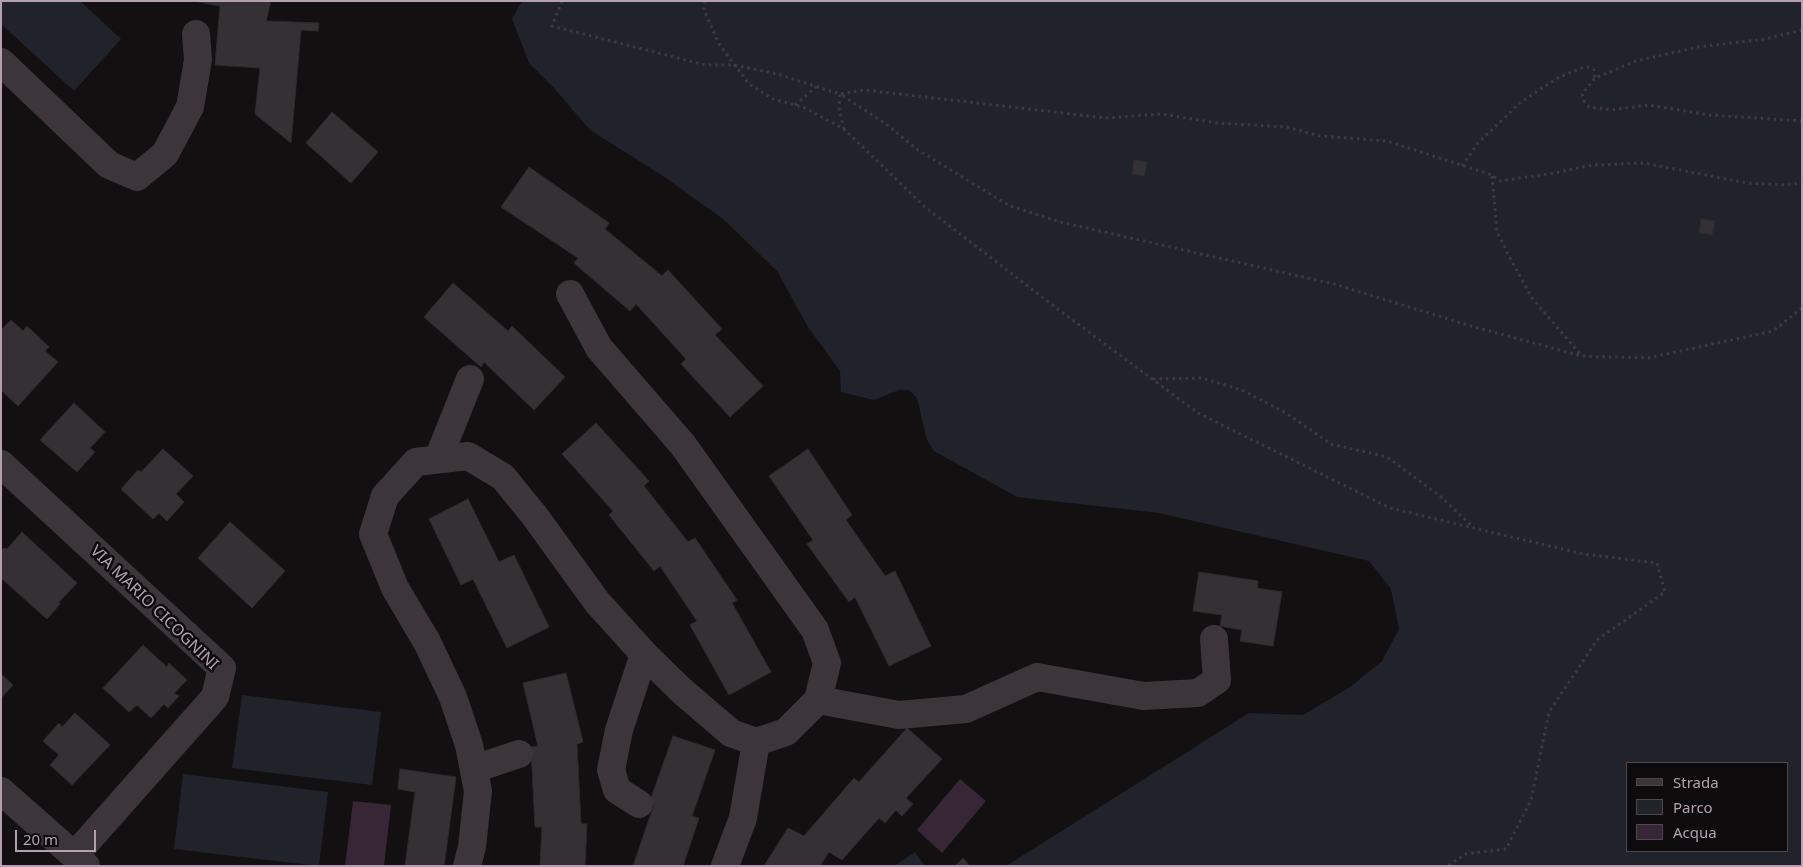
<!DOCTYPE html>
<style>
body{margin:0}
#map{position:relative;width:1803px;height:867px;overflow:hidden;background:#121011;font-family:"Noto Sans",sans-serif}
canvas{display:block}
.frame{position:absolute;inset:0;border:2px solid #b4a0af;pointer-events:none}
.legend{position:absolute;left:1626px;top:762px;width:162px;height:90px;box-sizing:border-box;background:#0d0b0c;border:1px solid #50474d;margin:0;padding:6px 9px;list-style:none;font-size:15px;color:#b4a0af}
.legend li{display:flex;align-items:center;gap:10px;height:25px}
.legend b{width:25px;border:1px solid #50474d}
.scale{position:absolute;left:15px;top:830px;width:81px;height:22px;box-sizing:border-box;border:2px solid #b4a0af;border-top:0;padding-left:6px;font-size:15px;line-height:18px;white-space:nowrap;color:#b4a0af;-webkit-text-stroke:4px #0d0b0c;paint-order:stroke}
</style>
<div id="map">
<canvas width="1803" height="867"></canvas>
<div class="frame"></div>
<ul class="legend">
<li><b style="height:6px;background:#3c353a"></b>Strada</li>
<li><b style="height:14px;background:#20232a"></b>Parco</li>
<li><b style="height:14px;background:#362636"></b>Acqua</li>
</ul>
<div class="scale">20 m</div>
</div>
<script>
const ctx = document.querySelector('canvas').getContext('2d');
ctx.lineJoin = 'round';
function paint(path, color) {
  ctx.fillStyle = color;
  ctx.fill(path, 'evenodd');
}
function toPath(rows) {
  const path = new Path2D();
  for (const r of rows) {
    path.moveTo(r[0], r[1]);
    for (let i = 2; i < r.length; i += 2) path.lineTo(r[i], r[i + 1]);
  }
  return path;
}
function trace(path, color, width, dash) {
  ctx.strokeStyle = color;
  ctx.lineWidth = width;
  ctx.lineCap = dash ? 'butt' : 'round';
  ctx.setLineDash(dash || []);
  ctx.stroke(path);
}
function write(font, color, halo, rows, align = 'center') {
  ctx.font = font + ' "Noto Sans",sans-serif';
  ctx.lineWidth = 5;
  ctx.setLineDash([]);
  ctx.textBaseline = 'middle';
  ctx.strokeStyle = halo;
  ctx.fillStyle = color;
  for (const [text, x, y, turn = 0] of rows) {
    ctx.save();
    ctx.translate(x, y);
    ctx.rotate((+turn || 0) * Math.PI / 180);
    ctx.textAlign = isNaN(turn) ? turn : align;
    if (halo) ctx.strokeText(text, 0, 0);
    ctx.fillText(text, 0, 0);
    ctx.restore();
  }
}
paint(toPath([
 [1,1,80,1,121,39,74,91,1,24],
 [522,1,1802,1,1802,866,1006,866,1249,713,1303,715,1350,687,1382,661,1399,629,1391,589,1369,561,1159,513,1017,497,934,451,927,440,917,398,909,390,899,390,874,400,841,392,840,371,808,327,777,271,723,219,663,176,590,130,554,88,529,63,512,19],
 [1627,763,1787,763,1787,851,1627,851],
 [242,695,381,712,372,785,232,768],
 [183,774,328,792,319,866,174,849],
 [915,852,925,866,894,866]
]), '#20232a');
paint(toPath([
 [960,779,986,801,942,853,917,830],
 [353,801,391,805,384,866,345,866]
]), '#362636');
const building = toPath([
 [194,1,271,1,266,21,319,23,318,31,301,30,291,143,255,114,260,68,215,65,220,6,194,1],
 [332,112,378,152,351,183,306,143,332,112],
 [1134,160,1147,162,1144,176,1132,174,1134,160],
 [529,167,609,223,605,229,662,276,668,270,722,329,715,335,763,386,730,417,681,364,686,359,636,304,630,311,574,263,578,258,501,207,529,167],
 [1701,219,1715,221,1712,235,1699,233,1701,219],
 [453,283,508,331,512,326,565,377,534,410,484,362,481,367,424,317,453,283],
 [11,320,23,331,27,326,49,347,45,351,58,362,18,406,1,390,1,330,11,320],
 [74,403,105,432,90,448,95,452,77,472,40,440,74,403],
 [596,423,649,481,644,486,688,542,695,538,737,600,732,603,771,672,729,695,690,625,697,621,660,566,654,571,609,515,613,511,562,454,596,423],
 [163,449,193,476,176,494,184,502,167,521,159,513,153,519,121,489,138,470,141,472,163,449],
 [808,449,852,515,846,520,885,576,895,571,931,646,889,666,855,597,849,602,807,544,813,540,769,476,808,449],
 [468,499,499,562,514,555,549,627,507,648,473,579,461,585,429,519,468,499],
 [230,522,285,571,252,608,198,558,230,522],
 [22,532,77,583,59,602,60,604,47,619,1,578,1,551,4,548,7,549,22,532],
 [1199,572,1258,581,1257,588,1282,592,1273,646,1240,641,1242,630,1220,626,1222,615,1193,611,1199,572],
 [143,645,167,667,169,663,187,680,174,693,179,696,168,708,164,704,151,718,137,705,129,712,103,688,143,645],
 [566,673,583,742,577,744,581,824,587,824,585,866,540,866,542,827,535,827,531,747,538,746,523,683,566,673],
 [1,674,13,685,1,698,1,674],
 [75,713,110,745,72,785,50,765,59,755,43,741,59,723,62,727,75,713],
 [907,728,942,759,906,798,913,804,902,816,896,810,885,823,879,818,842,860,829,852,820,866,764,866,788,828,804,836,854,778,859,782,907,728],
 [673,736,715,750,692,816,699,818,683,866,633,866,654,805,649,804,673,736],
 [400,769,456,777,444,866,405,866,415,792,398,789,400,769],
 [963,858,970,866,955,866,963,858]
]);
paint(building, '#343033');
trace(building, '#2e2a2c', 1);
trace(toPath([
 [562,1,552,26,705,65,734,65,777,74,840,94,864,90,1106,118,1162,114,1217,123,1287,127,1320,136,1387,141,1492,175,1500,181,1554,173,1593,165,1644,163,1747,183,1788,185,1802,183],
 [705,1,704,10,719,44,749,84,773,99,803,107,844,129,925,207,1051,304,1198,413,1390,508,1583,554,1657,563,1665,592,1597,640,1549,712,1531,800,1506,849,1466,854,1447,866],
 [1802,30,1765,39,1698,47,1636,61,1595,78,1582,94,1584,101,1589,107,1611,110,1649,105,1709,115,1802,121],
 [795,105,816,87],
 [844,129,839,108,840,94,886,124,918,150,1010,206,1060,222,1334,284,1471,326,1582,356,1648,358,1773,331,1802,308],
 [1462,166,1478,143,1521,102,1556,79,1581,68,1589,67,1594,70,1595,78],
 [1492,176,1497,232,1509,256,1532,298,1581,355],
 [1153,379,1202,378,1242,390,1286,413,1331,444,1387,457,1440,496,1473,527]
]), '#40393e', 3, [2.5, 4]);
trace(toPath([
 [1,62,109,165,137,177,165,154,190,107,198,60,196,34],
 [438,459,470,379],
 [1,464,222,668,215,697,75,855],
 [818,700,899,715,966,709,1037,677,1144,696,1198,693,1217,680,1214,639],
 [474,769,519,754],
 [1,791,86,866],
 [639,804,617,790,611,770,619,730,644,654],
 [467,866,472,847,478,791,469,745,453,697,427,642,395,588,373,534,385,496,416,462,468,456,503,477,534,515,597,602,644,654,682,691,731,733,756,742,786,732,818,700,827,663,815,630,683,445,599,348,570,294],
 [725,866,743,818,756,742]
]), '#3c353a', 28);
write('16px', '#b4a0af', '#0d0b0c', [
 ["VIA MARIO CICOGNINI",154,608,44]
]);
</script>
